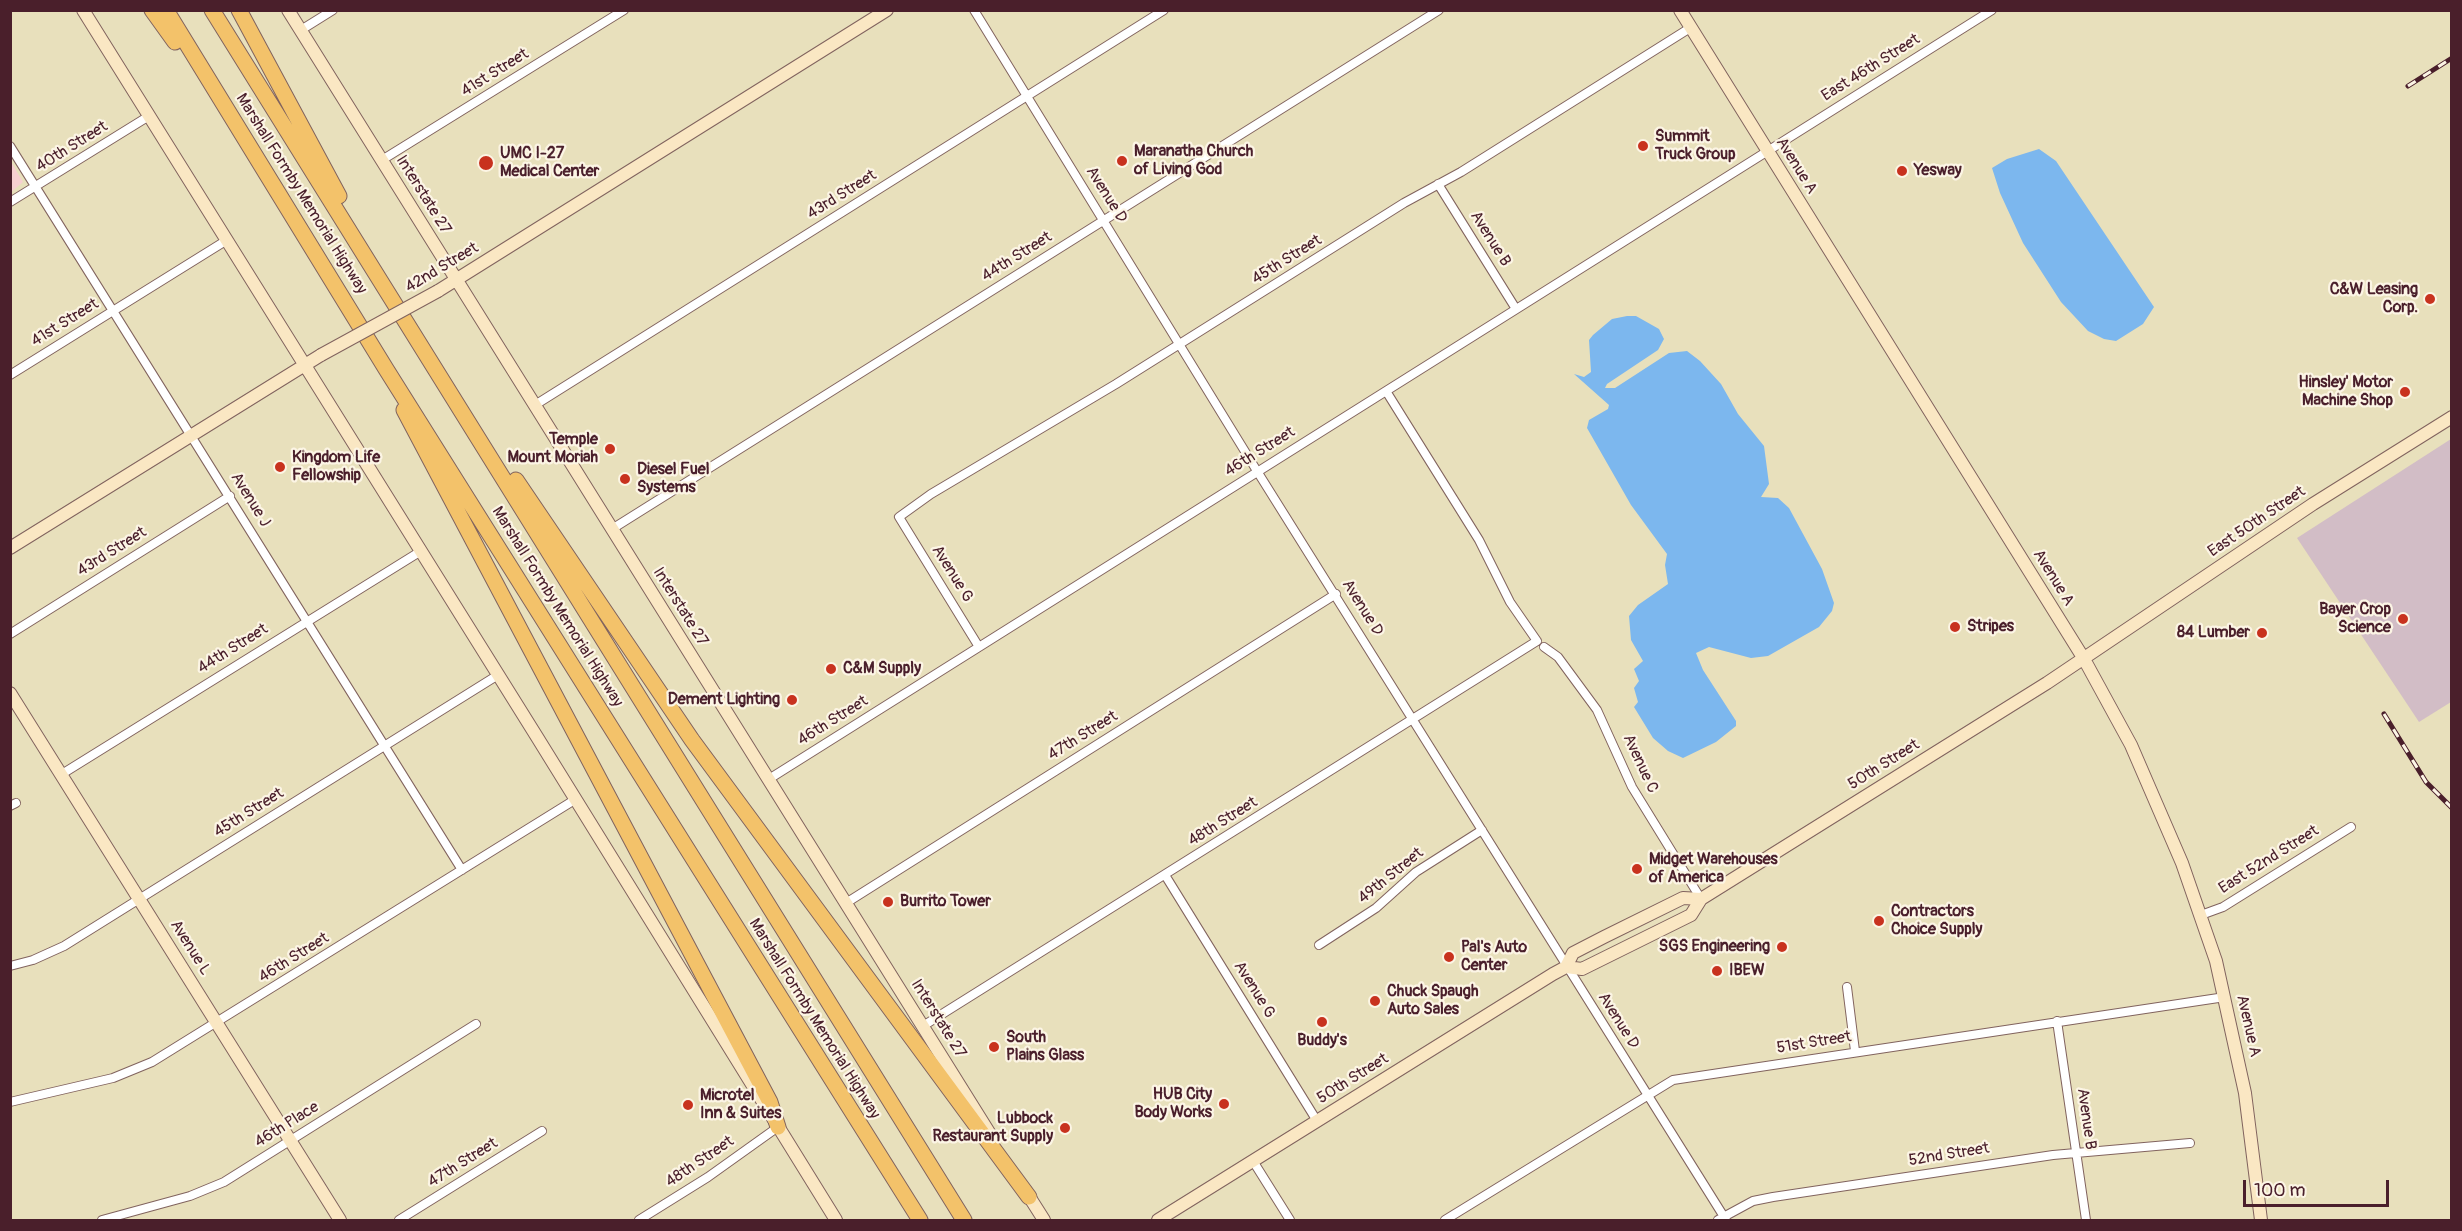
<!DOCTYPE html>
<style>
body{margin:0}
#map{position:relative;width:2462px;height:1231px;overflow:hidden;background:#e8e0bc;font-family:Pangolin,sans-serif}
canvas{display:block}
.frame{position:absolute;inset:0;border:12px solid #4a1f2b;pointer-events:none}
.scale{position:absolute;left:2243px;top:1180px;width:146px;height:27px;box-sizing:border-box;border:3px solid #4a1f2b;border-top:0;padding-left:8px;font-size:18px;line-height:21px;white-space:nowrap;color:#4a1f2b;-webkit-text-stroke:4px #fcf5e5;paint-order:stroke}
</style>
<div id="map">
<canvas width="2462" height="1231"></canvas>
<div class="frame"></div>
<div class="scale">100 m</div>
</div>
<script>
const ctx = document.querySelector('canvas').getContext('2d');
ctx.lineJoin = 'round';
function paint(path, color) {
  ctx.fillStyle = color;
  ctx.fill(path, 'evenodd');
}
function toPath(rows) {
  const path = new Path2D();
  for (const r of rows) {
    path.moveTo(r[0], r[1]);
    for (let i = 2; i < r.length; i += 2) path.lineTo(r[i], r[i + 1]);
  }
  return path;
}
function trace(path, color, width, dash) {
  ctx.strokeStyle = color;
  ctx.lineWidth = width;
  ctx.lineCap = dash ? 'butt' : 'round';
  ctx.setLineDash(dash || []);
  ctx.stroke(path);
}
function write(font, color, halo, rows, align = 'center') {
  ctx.font = font + ' Pangolin,sans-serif';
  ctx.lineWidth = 4.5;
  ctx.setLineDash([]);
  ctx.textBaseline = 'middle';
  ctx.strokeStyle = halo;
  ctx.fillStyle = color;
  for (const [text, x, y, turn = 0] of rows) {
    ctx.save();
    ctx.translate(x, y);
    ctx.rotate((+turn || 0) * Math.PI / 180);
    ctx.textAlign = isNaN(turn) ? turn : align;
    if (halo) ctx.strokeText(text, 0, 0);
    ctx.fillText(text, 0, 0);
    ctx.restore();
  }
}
paint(toPath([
 [10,160,23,182,11,192,10,192]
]), '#f7cfd1');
paint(toPath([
 [2451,439,2451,702,2419,722,2297,538]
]), '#d2bdc6');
paint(toPath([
 [2039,149,2056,161,2154,307,2143,324,2116,341,2104,339,2088,331,2061,302,2023,243,2000,193,1992,168,2007,159],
 [1627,316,1636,316,1659,329,1664,339,1658,350,1607,384,1605,388,1615,388,1669,353,1687,351,1700,361,1721,384,1738,414,1764,446,1769,484,1761,497,1778,498,1789,508,1822,569,1834,603,1832,611,1819,627,1768,656,1751,658,1709,647,1696,653,1703,670,1736,721,1736,726,1716,742,1683,758,1668,751,1653,738,1634,707,1638,702,1634,688,1639,681,1634,669,1643,661,1631,640,1629,616,1638,605,1668,584,1665,565,1667,554,1631,505,1587,428,1589,420,1608,409,1609,405,1574,374,1584,377,1591,372,1589,340,1593,335,1612,319]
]), '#7cb7ee');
const street = toPath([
 [974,10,1257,471,1726,1220],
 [301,30,333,10],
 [10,146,462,870],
 [382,160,624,10],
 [1438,184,1516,309],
 [10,202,149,116],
 [10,375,227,240],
 [535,405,1164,10],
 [612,529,1439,10],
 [10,634,230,496],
 [979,647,899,517,931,494,1116,384,1404,203,1461,172,1690,28],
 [1544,647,1558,657,1597,710,1632,787,1701,899],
 [62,774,421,551],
 [769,779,1992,10],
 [10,806,16,803],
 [1165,875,1317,1121],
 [846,903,1336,594],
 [2201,915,2223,907,2351,827],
 [1319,945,1376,908,1416,872,1482,830],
 [10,966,33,960,64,946,498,675],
 [1847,987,1855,1051],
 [2057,1021,2086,1220],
 [923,1026,1537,641,1510,602,1479,540,1386,391],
 [10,1102,113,1078,152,1062,576,799],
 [1253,1161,1290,1220],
 [102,1220,190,1196,224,1182,476,1024],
 [399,1220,542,1131],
 [639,1220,708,1177,778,1127],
 [1445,1220,1673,1080,2225,997],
 [1718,1220,1753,1201,1773,1197,2053,1155,2190,1143]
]);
const secondary = toPath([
 [83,10,537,737,836,1220],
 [288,10,990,1134],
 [1680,10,2084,659,2131,745,2182,863,2216,961,2245,1093,2261,1220],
 [438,291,887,10],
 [10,548,321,355],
 [10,693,340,1220],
 [1566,967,1573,953,1604,937,1683,898,1701,899],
 [1025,1190,1044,1220],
 [1158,1220,1553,974,1566,967,1582,969,1691,915,1701,899,2047,683,2313,504,2452,417]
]);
const highway = toPath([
 [152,10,175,42],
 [166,10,386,369,920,1220],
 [212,10,964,1220],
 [239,10,339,196],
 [404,410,770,1102,778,1127],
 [516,480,692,740,1029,1197]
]);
trace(street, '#81635e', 10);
trace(secondary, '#81635e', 14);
trace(highway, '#81635e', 17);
trace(street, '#fff', 8);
trace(secondary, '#fae7c3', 12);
trace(highway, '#f3c26a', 15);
const rail = toPath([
 [2408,86,2452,58],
 [2384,714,2426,782,2452,808]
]);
trace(rail, '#4a1f2b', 5);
trace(rail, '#fcf5e5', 3, [9]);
const secondaryBridge = toPath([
 [321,355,438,291]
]);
trace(secondaryBridge, '#81635e', 14, []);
trace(secondaryBridge, '#fae7c3', 12);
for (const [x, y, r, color] of [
 [1643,146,6,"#c8321e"],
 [1122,161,6,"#c8321e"],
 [486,163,8,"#c8321e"],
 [1902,171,6,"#c8321e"],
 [2430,299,6,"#c8321e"],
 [2405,392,6,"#c8321e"],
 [610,449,6,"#c8321e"],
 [280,467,6,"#c8321e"],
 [625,479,6,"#c8321e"],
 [2403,619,6,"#c8321e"],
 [1955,627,6,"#c8321e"],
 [2262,633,6,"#c8321e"],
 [831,669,6,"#c8321e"],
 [792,700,6,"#c8321e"],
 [1637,869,6,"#c8321e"],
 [888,902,6,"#c8321e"],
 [1879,921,6,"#c8321e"],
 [1782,947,6,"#c8321e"],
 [1449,957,6,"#c8321e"],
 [1717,971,6,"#c8321e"],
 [1375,1001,6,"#c8321e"],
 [1322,1022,6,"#c8321e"],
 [994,1047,6,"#c8321e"],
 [1224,1104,6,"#c8321e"],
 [688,1105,6,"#c8321e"],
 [1065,1128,6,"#c8321e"]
]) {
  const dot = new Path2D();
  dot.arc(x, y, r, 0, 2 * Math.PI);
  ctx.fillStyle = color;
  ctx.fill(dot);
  trace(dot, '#fcf5e5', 2);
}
write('16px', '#4a1f2b', '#fcf5e5', [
 ["East 46th Street",1871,68,-32],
 ["41st Street",495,73,-32],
 ["40th Street",72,147,-32],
 ["Avenue A",1796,166,58],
 ["Marshall Formby Memorial Highway",301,194,58],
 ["Interstate 27",423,195,58],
 ["43rd Street",842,195,-32],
 ["Avenue D",1106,195,58],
 ["Avenue B",1490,239,58],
 ["44th Street",1017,257,-32],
 ["45th Street",1287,260,-32],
 ["42nd Street",442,268,-31],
 ["41st Street",65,323,-32],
 ["46th Street",1260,452,-32],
 ["Avenue J",250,500,58],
 ["East 50th Street",2257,522,-34],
 ["43rd Street",112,552,-32],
 ["Avenue G",952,574,58],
 ["Avenue A",2053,578,58],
 ["Marshall Formby Memorial Highway",557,607,58],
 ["Interstate 27",680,607,58],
 ["Avenue D",1362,608,58],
 ["44th Street",233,649,-32],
 ["46th Street",833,721,-32],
 ["47th Street",1083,736,-32],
 ["Avenue C",1640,764,65],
 ["50th Street",1884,765,-32],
 ["45th Street",249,813,-32],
 ["48th Street",1223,822,-32],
 ["East 52nd Street",2269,860,-32],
 ["49th Street",1391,876,-39],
 ["Avenue L",190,948,58],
 ["46th Street",294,958,-32],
 ["Avenue G",1254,990,58],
 ["Marshall Formby Memorial Highway",814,1019,58],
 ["Interstate 27",938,1019,58],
 ["Avenue D",1618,1021,58],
 ["Avenue A",2248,1026,77],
 ["51st Street",1814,1043,-9],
 ["50th Street",1353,1079,-32],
 ["Avenue B",2086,1119,82],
 ["46th Place",287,1125,-32],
 ["52nd Street",1949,1155,-9],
 ["48th Street",700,1162,-34],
 ["47th Street",463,1163,-32]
]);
write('bold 16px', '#4a1f2b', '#fcf5e5', [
 ["Summit",1655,137],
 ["Truck Group",1655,155],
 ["Maranatha Church",1134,152],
 ["of Living God",1134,170],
 ["UMC I-27",500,154],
 ["Medical Center",500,172],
 ["Yesway",1914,171],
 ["C&W Leasing",2418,290,"right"],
 ["Corp.",2418,308,"right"],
 ["Hinsley' Motor",2393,383,"right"],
 ["Machine Shop",2393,401,"right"],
 ["Temple",598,440,"right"],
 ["Mount Moriah",598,458,"right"],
 ["Kingdom Life",292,458],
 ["Fellowship",292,476],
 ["Diesel Fuel",637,470],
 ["Systems",637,488],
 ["Bayer Crop",2391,610,"right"],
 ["Science",2391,628,"right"],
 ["Stripes",1967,627],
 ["84 Lumber",2250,633,"right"],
 ["C&M Supply",843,669],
 ["Dement Lighting",780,700,"right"],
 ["Midget Warehouses",1649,860],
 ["of America",1649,878],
 ["Burrito Tower",900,902],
 ["Contractors",1891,912],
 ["Choice Supply",1891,930],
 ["SGS Engineering",1770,947,"right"],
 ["Pal's Auto",1461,948],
 ["Center",1461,966],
 ["IBEW",1729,971],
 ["Chuck Spaugh",1387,992],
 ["Auto Sales",1387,1010],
 ["South",1006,1038],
 ["Plains Glass",1006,1056],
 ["Buddy's",1322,1041,"center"],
 ["HUB City",1212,1095,"right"],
 ["Body Works",1212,1113,"right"],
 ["Microtel",700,1096],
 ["Inn & Suites",700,1114],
 ["Lubbock",1053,1119,"right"],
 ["Restaurant Supply",1053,1137,"right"]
], 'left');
</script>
